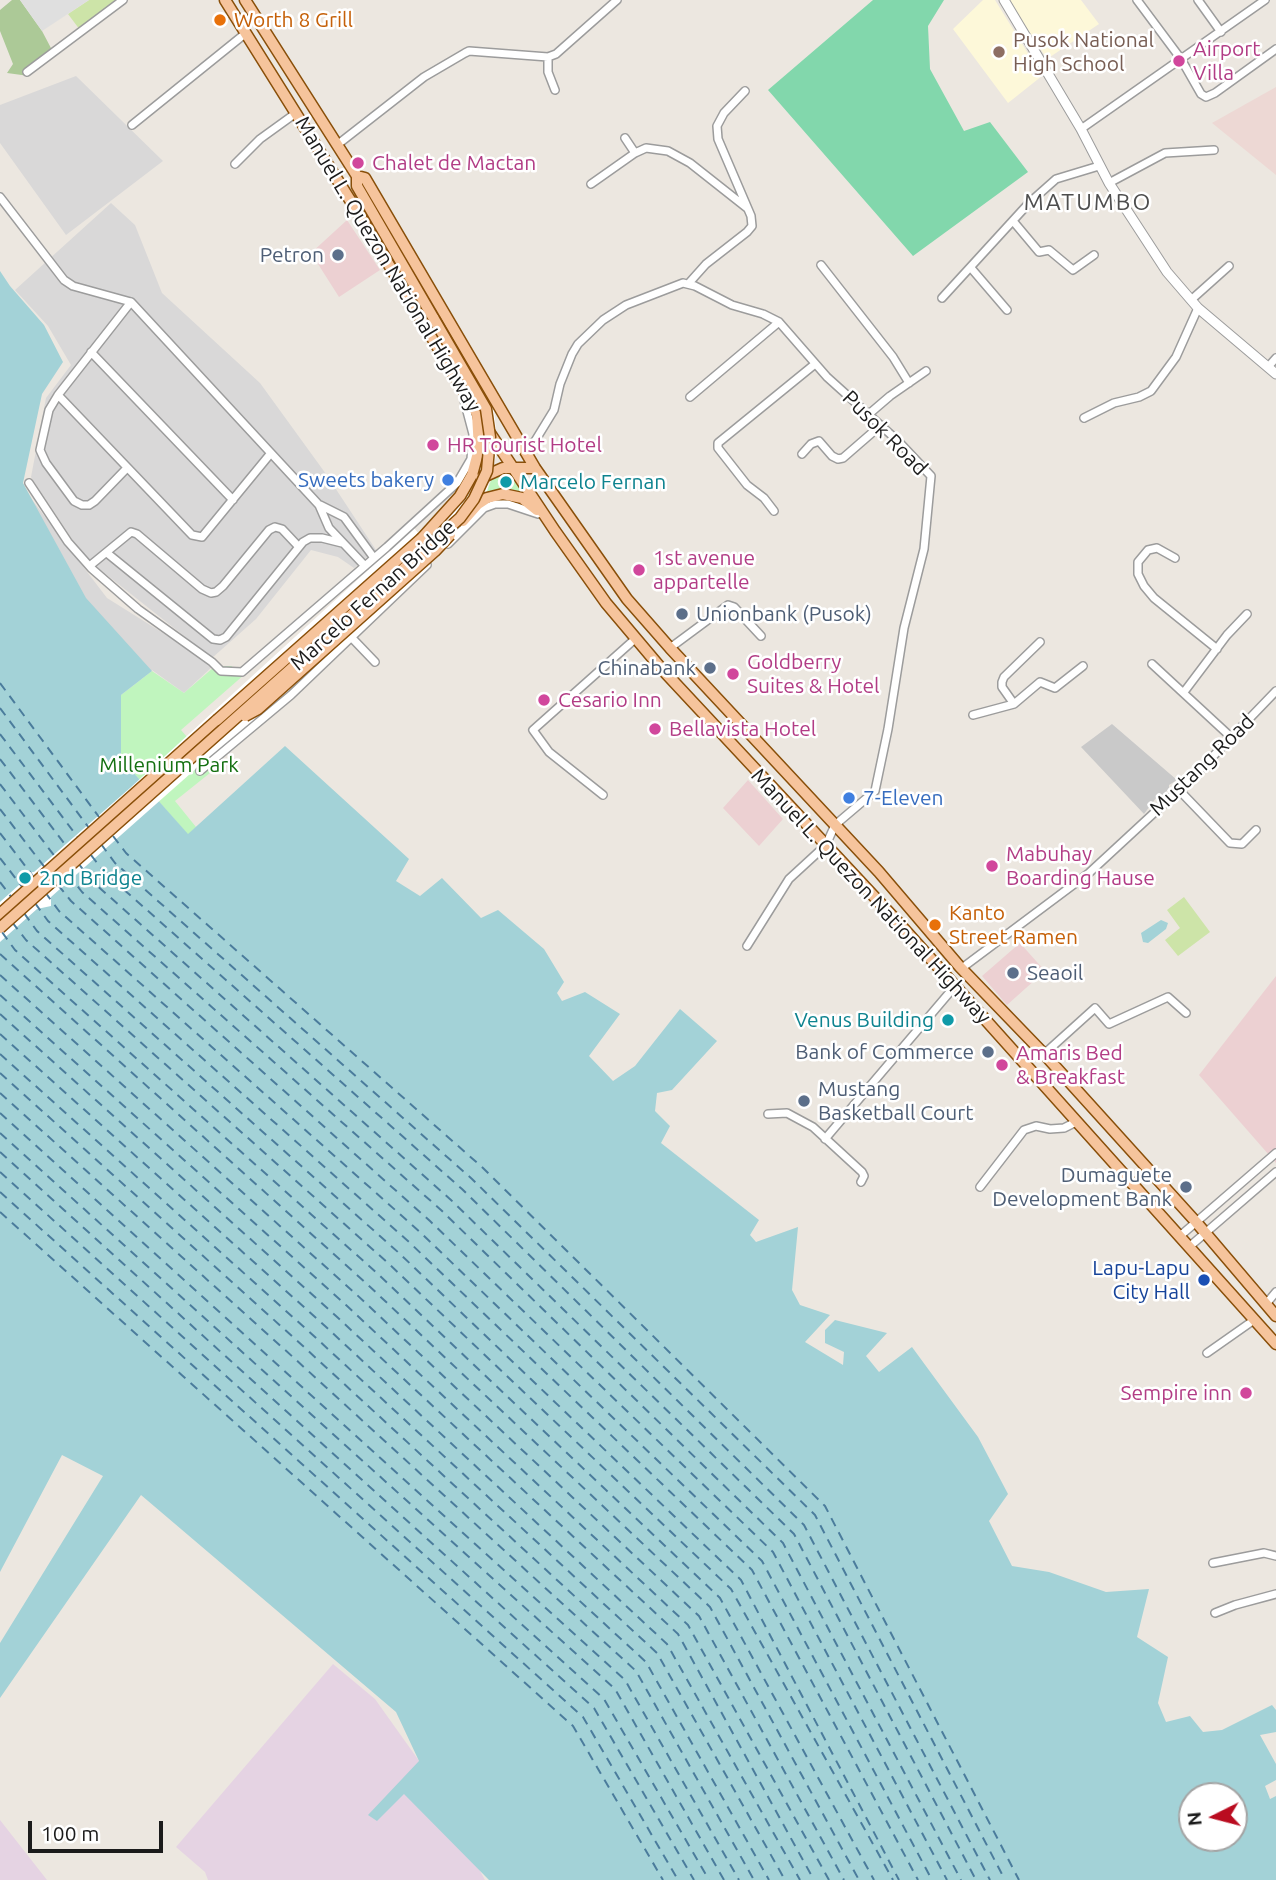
<!DOCTYPE html>
<style>
body{margin:0}
#map{position:relative;width:1276px;height:1880px;overflow:hidden;background:#ece7e0;font-family:Ubuntu,sans-serif}
canvas{display:block}
.north{position:absolute;left:1178px;top:1782px;width:70px;height:70px;box-sizing:border-box;background:#fff;border:2px solid #a4a4a4;border-radius:50%;rotate:264deg;font-size:19px;font-weight:700;line-height:28px;text-align:center;color:#1b1b1b}
.north::after{content:'';display:block;margin:auto;width:24px;height:32px;background:#ba0c20;clip-path:polygon(50% 0,100% 100%,50% 72%,0 100%)}
.scale{position:absolute;left:28px;top:1821px;width:135px;height:32px;box-sizing:border-box;border:4px solid #1b1b1b;border-top:0;padding-left:9px;font-size:21px;line-height:24px;white-space:nowrap;color:#1b1b1b;-webkit-text-stroke:5px #fff;paint-order:stroke}
</style>
<div id="map">
<canvas width="1276" height="1880"></canvas>
<div class="north">N</div>
<div class="scale">100 m</div>
</div>
<script>
const ctx = document.querySelector('canvas').getContext('2d');
ctx.lineJoin = 'round';
function paint(path, color) {
  ctx.fillStyle = color;
  ctx.fill(path, 'evenodd');
}
function toPath(rows) {
  const path = new Path2D();
  for (const r of rows) {
    path.moveTo(r[0], r[1]);
    for (let i = 2; i < r.length; i += 2) path.lineTo(r[i], r[i + 1]);
  }
  return path;
}
function trace(path, color, width, dash) {
  ctx.strokeStyle = color;
  ctx.lineWidth = width;
  ctx.lineCap = dash ? 'butt' : 'round';
  ctx.setLineDash(dash || []);
  ctx.stroke(path);
}
function write(font, color, halo, rows, align = 'center') {
  ctx.font = font + ' Ubuntu,sans-serif';
  ctx.lineWidth = 5;
  ctx.setLineDash([]);
  ctx.textBaseline = 'middle';
  ctx.strokeStyle = halo;
  ctx.fillStyle = color;
  for (const [text, x, y, turn = 0] of rows) {
    ctx.save();
    ctx.translate(x, y);
    ctx.rotate((+turn || 0) * Math.PI / 180);
    ctx.textAlign = isNaN(turn) ? turn : align;
    if (halo) ctx.strokeText(text, 0, 0);
    ctx.fillText(text, 0, 0);
    ctx.restore();
  }
}
paint(toPath([
 [76,76,163,161,66,235,0,143,0,105],
 [111,203,135,225,162,293,260,383,326,474,376,550,354,568,338,557,311,550,256,619,212,658,84,557,31,477,46,398,71,365,48,326,15,290],
 [0,275,8,288,43,326,61,362,40,393,20,484,107,598,214,665,184,693,152,670,124,691,113,676,117,670,109,661,119,651,110,642,99,651,94,646,86,654,79,644,99,626,86,612,77,620,72,615,58,625,29,588,30,569,15,552,29,541,25,531,24,534,16,539,0,526,0,433,4,426,0,424,0,386,6,386,9,366,33,364,14,314,0,328]
]), '#d9d8d8');
paint(toPath([
 [347,220,380,270,339,297,311,253],
 [748,780,783,819,759,846,723,808],
 [1020,943,1045,971,1007,1005,982,976],
 [1276,976,1276,1163,1199,1075]
]), '#ecd0d2');
paint(toPath([
 [333,1664,375,1699,422,1765,485,1880,208,1880,205,1872,176,1847],
 [0,1820,47,1880,0,1880]
]), '#e5d3e3');
paint(toPath([
 [983,0,995,0,1042,76,1008,103,953,29],
 [1009,0,1081,0,1099,24,1047,59]
]), '#fdf8d9');
paint(toPath([
 [1112,724,1177,780,1169,785,1169,788,1161,798,1156,798,1144,814,1081,747]
]), '#c9c9c9');
paint(toPath([
 [1276,87,1276,175,1212,123]
]), '#edd8d4');
paint(toPath([
 [89,0,119,0,80,30,68,14],
 [1184,897,1210,932,1178,956,1165,940,1180,928,1167,910]
]), '#cde4a8');
paint(toPath([
 [12,0,20,0,42,31,52,50,24,69,29,76,7,73,13,64,0,31,0,10]
]), '#acc997');
paint(toPath([
 [505,471,514,473,528,495,511,489,487,491,492,478],
 [231,666,245,674,181,730,215,769,175,801,196,827,188,835,132,771,121,754,121,695,152,671,184,693,214,667]
]), '#c0f5be');
paint(toPath([
 [873,0,944,0,928,26,930,69,964,131,990,122,1028,172,913,256,768,90]
]), '#82d7ac');
paint(toPath([
 [20,0,89,0,42,31]
]), '#dfdfdf');
paint(toPath([
 [0,271,10,286,44,325,63,362,42,394,23,483,86,598,152,671,121,695,121,754,132,771,188,834,285,746,409,859,396,881,420,896,442,878,481,918,498,910,544,949,564,982,557,993,562,1001,585,992,620,1014,589,1056,613,1081,635,1066,680,1009,717,1041,672,1090,657,1093,655,1111,670,1126,661,1143,759,1220,750,1235,756,1242,798,1227,792,1290,800,1305,830,1315,805,1342,843,1365,844,1352,825,1343,825,1330,835,1320,887,1333,866,1356,879,1372,912,1347,978,1437,1008,1494,989,1521,1012,1566,1049,1572,1106,1592,1149,1589,1137,1637,1168,1657,1158,1703,1166,1722,1190,1716,1203,1732,1222,1730,1272,1705,1276,1710,1276,1732,1260,1735,1276,1764,1276,1780,1265,1786,1270,1799,1276,1796,1276,1880,489,1880,404,1794,377,1821,368,1815,419,1761,396,1712,141,1495,0,1698,0,1643,103,1476,62,1455,0,1572],
 [1192,1796,1234,1796,1234,1838,1192,1838],
 [1161,920,1168,923,1166,929,1148,943,1143,942,1141,933]
]), '#a3d2d7');
paint(toPath([
 [405,255,486,391,494,410,498,448,487,491,464,524,205,771,199,766,51,897,51,906,37,909,0,942,0,902,19,885,20,877,25,873,34,872,130,788,414,528,424,540,466,499,477,481,485,446,481,409,395,262]
]), '#fff');
trace(toPath([
 [0,683,99,817],
 [0,708,89,828],
 [0,734,79,839],
 [0,759,67,847],
 [0,784,56,858],
 [0,809,46,869],
 [0,833,33,876],
 [113,836,126,853,483,1168,825,1506,1019,1880],
 [101,844,115,863,472,1179,815,1515,1005,1880],
 [91,855,104,872,462,1189,804,1525,990,1880],
 [0,858,23,888],
 [78,863,93,882,451,1200,794,1534,976,1880],
 [68,874,82,892,441,1210,783,1543,961,1880],
 [0,882,12,898],
 [58,885,71,901,430,1221,773,1552,947,1880],
 [45,892,59,911,420,1232,762,1561,932,1880],
 [35,903,48,921,409,1242,752,1570,918,1880],
 [24,913,37,931,399,1253,741,1580,899,1880],
 [12,922,26,940,388,1263,731,1589,893,1880],
 [2,932,15,950,378,1274,720,1598,874,1880],
 [0,954,367,1284,710,1607,859,1880],
 [0,975,357,1295,699,1616,844,1880],
 [0,995,346,1305,688,1625,829,1880],
 [0,1014,336,1316,678,1634,814,1880],
 [0,1034,325,1326,667,1644,800,1880],
 [0,1054,315,1337,657,1653,785,1880],
 [0,1073,304,1347,646,1662,769,1880],
 [0,1093,294,1358,636,1671,754,1880],
 [0,1113,625,1680,739,1880],
 [0,1133,615,1689,724,1880],
 [0,1152,604,1699,709,1880],
 [0,1172,594,1708,694,1880],
 [0,1192,583,1717,678,1880],
 [0,1212,573,1726,663,1880]
]), '#4b7c9c', 2, [9, 7]);
const minor = toPath([
 [1137,0,1181,59,1201,94,1206,97,1215,93,1276,49],
 [1198,0,1221,32],
 [548,57,548,72,555,90],
 [27,72,123,0],
 [132,125,246,33],
 [1081,129,1265,0],
 [625,138,635,153],
 [337,145,424,77,465,53,469,51,548,57,556,54,617,0],
 [235,164,260,139,296,113],
 [1109,183,1165,153,1214,150],
 [591,184,635,153,646,148,668,151,690,163,747,208],
 [0,197,64,280,73,286,131,302,319,505,329,528,365,566],
 [1013,221,1039,252,1049,250,1073,270,1094,255],
 [821,265,893,357,909,383],
 [971,268,1007,310],
 [689,283,706,264,747,232,752,226,751,216,718,139,717,126,724,113,745,91],
 [942,298,1029,203,1056,179,1099,166],
 [1191,300,1229,266],
 [91,352,233,500],
 [1268,367,1276,358],
 [58,395,192,535,202,537,271,453],
 [690,397,779,322],
 [869,414,890,396,926,371],
 [1084,418,1114,403,1139,397,1151,391,1176,357,1198,308],
 [525,453,535,441,554,410,560,384,572,354,578,344,603,320,626,305,683,283,695,286,732,305,763,314,779,322,827,377,898,441,931,476,924,549,904,628,888,729,875,791,835,825,826,845,789,879,747,946],
 [802,454,811,444,819,441,832,456,838,459,843,458,881,425],
 [127,468,95,501,89,505,82,505,74,501,46,463,40,450,49,410,58,395,131,302],
 [29,483,68,542,91,568,138,609,212,662,221,671,242,672,387,547,457,483,471,459,473,434,464,400],
 [320,505,344,517,374,558],
 [774,511,764,498,747,485,718,448,718,443,815,364],
 [448,544,484,508,495,504,508,504,538,514],
 [107,553,213,639,220,640,226,637,303,542,310,538,322,538,342,543],
 [1175,558,1157,548,1148,550,1138,562,1138,574,1144,586,1154,598,1217,649],
 [92,564,131,532,137,534,202,589,211,593,216,592,223,586,269,530,275,527,282,529,299,547],
 [351,637,375,662],
 [670,648,728,605,734,607,761,636],
 [1152,664,1232,738],
 [1184,692,1227,635,1247,614],
 [1014,704,1002,687,1002,682,1004,677,1040,642],
 [973,715,1014,704,1040,682,1055,688,1083,666],
 [200,771,291,695,427,565],
 [1179,790,1230,843,1242,844,1256,830],
 [603,795,549,752,533,730,635,639],
 [962,968,1089,873,1195,775,1276,691],
 [1044,1054,1095,1008,1109,1024,1168,997,1186,1013],
 [768,1114,787,1113,813,1127,862,1172,864,1176,861,1182],
 [825,1139,955,986],
 [980,1187,1024,1130,1036,1126,1050,1129,1064,1128,1076,1122],
 [1180,1236,1276,1153],
 [1189,1247,1276,1172],
 [1266,1304,1276,1292],
 [1207,1353,1254,1320],
 [1213,1563,1264,1553,1276,1556],
 [1215,1613,1235,1605,1276,1594]
]);
const tertiary = toPath([
 [1004,0,1081,129,1109,183,1167,272,1198,308,1276,374]
]);
const primary = toPath([
 [225,0,360,216,476,412,555,531,606,603,660,667,896,920,1276,1344],
 [245,0,357,176,365,178,535,468,627,599,670,648,879,872,960,967,1044,1054,1196,1222,1276,1316],
 [357,176,357,186,434,319],
 [481,478,503,468,535,468],
 [463,521,478,504,487,498,503,494,522,498,537,510],
 [422,538,460,496,472,475,479,449,477,414],
 [0,914,217,720]
]);
trace(minor, '#9c9c9c', 10);
trace(tertiary, '#9c9c9c', 11);
trace(primary, '#894f09', 13);
trace(minor, '#fff', 7);
trace(tertiary, '#fff', 9);
trace(primary, '#f6c49c', 10);
const primaryBridge = toPath([
 [245,716,258,709,435,551,450,535],
 [217,720,422,538],
 [0,928,429,546,460,518,474,499,487,471,490,437,486,409,434,319]
]);
trace(primaryBridge, '#894f09', 13, []);
trace(primaryBridge, '#f6c49c', 10);
for (const [x, y, r, color] of [
 [220,20,7,"#e8710a"],
 [999,52,7,"#8d6e63"],
 [1179,61,7,"#d1479c"],
 [358,163,7,"#d1479c"],
 [338,255,7,"#5c6f8a"],
 [433,445,7,"#d1479c"],
 [448,480,7,"#3f7fe0"],
 [506,482,7,"#0f9aa8"],
 [639,570,7,"#d1479c"],
 [682,614,7,"#5c6f8a"],
 [710,668,7,"#5c6f8a"],
 [733,674,7,"#d1479c"],
 [544,700,7,"#d1479c"],
 [655,729,7,"#d1479c"],
 [849,798,7,"#3f7fe0"],
 [992,866,7,"#d1479c"],
 [25,878,7,"#0f9aa8"],
 [935,925,7,"#e8710a"],
 [1013,973,7,"#5c6f8a"],
 [948,1020,7,"#0f9aa8"],
 [988,1052,7,"#5c6f8a"],
 [1002,1065,7,"#d1479c"],
 [804,1101,7,"#5c6f8a"],
 [1186,1187,7,"#5c6f8a"],
 [1204,1280,7,"#1a4fb4"],
 [1246,1393,7,"#d1479c"]
]) {
  const dot = new Path2D();
  dot.arc(x, y, r, 0, 2 * Math.PI);
  ctx.fillStyle = color;
  ctx.fill(dot);
  trace(dot, '#fff', 2.5);
}
write('21px', '#c56008', '#fff', [
 ["Worth 8 Grill",234,20],
 ["Kanto",949,913],
 ["Street Ramen",949,937]
], 'left');
write('21px', '#785e54', '#fff', [
 ["Pusok National",1013,40],
 ["High School",1013,64]
], 'left');
write('21px', '#b23c85', '#fff', [
 ["Airport",1193,49],
 ["Villa",1193,73],
 ["Chalet de Mactan",372,163],
 ["HR Tourist Hotel",447,445],
 ["1st avenue",653,558],
 ["appartelle",653,582],
 ["Goldberry",747,662],
 ["Suites & Hotel",747,686],
 ["Cesario Inn",558,700],
 ["Bellavista Hotel",669,729],
 ["Mabuhay",1006,854],
 ["Boarding Hause",1006,878],
 ["Amaris Bed",1016,1053],
 ["& Breakfast",1016,1077],
 ["Sempire inn",1232,1393,"right"]
], 'left');
write('21px', '#4e5e75', '#fff', [
 ["Petron",324,255],
 ["Unionbank (Pusok)",696,614,"left"],
 ["Chinabank",696,668],
 ["Seaoil",1027,973,"left"],
 ["Bank of Commerce",974,1052],
 ["Mustang",818,1089,"left"],
 ["Basketball Court",818,1113,"left"],
 ["Dumaguete",1172,1175],
 ["Development Bank",1172,1199]
], 'right');
write('21px', '#1b1b1b', '#fff', [
 ["Manuel L. Quezon National Highway",388,264,59],
 ["Pusok Road",885,433,45],
 ["Marcelo Fernan Bridge",373,595,-42],
 ["Mustang Road",1202,765,-44],
 ["Manuel L. Quezon National Highway",871,896,47]
]);
write('21px', '#366cbe', '#fff', [
 ["Sweets bakery",434,480],
 ["7-Eleven",863,798,"left"]
], 'right');
write('21px', '#0d838f', '#fff', [
 ["Marcelo Fernan",520,482],
 ["2nd Bridge",39,878],
 ["Venus Building",934,1020,"right"]
], 'left');
write('21px', '#147011', '#fff', [
 ["Millenium Park",169,765]
]);
write('21px', '#164399', '#fff', [
 ["Lapu-Lapu",1190,1268],
 ["City Hall",1190,1292]
], 'right');
ctx.letterSpacing = '2px';
write('23px', '#4e4e4e', '#fff', [
 ["MATUMBO",1088,202]
]);
ctx.letterSpacing = '0px';
</script>
